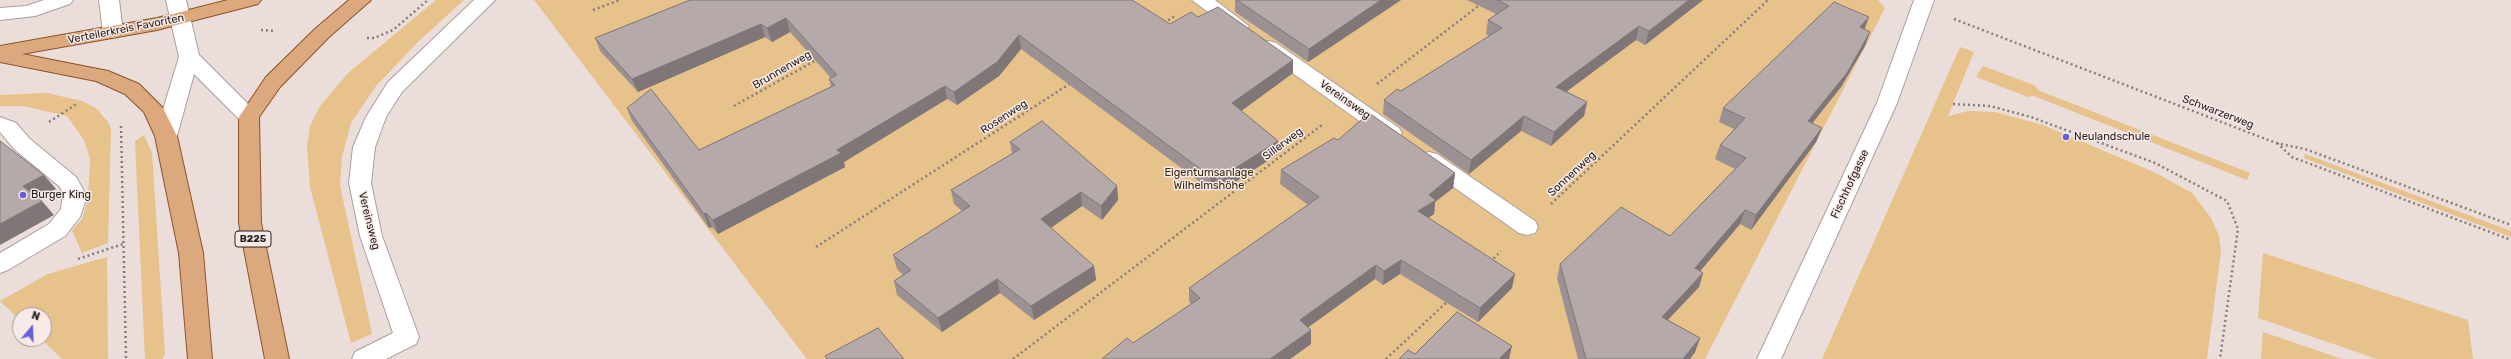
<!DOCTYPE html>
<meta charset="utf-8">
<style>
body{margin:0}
#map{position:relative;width:2511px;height:359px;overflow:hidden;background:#eaddda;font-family:Rubik,sans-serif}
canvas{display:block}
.north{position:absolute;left:12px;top:307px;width:40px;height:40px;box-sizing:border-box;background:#f7eae7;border:1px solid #a49a98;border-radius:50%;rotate:19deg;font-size:11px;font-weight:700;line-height:16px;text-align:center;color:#282322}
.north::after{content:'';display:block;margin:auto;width:14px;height:18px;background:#6860da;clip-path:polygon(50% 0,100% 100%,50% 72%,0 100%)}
</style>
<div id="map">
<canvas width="2511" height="359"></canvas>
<div class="north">N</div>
</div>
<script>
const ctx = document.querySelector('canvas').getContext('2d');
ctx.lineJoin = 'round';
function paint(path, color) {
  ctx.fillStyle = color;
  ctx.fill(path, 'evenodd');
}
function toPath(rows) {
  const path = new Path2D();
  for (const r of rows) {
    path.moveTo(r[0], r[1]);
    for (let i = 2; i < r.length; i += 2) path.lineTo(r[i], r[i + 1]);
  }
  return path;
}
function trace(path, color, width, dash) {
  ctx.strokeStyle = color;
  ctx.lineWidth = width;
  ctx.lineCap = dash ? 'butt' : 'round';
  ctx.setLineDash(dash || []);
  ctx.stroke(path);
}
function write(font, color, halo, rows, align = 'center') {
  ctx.font = font + ' Rubik,sans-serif';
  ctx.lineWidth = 3;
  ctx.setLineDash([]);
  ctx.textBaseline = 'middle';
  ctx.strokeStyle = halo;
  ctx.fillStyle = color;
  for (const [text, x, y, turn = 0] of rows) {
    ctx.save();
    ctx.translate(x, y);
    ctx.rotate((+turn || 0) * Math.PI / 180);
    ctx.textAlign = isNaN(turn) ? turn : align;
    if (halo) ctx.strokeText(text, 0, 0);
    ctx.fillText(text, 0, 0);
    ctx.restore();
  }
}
paint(toPath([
 [436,0,464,0,418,42,376,86,351,123,342,157,340,185,372,334,351,343,310,187,307,146,310,126,320,106,348,73],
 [534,0,1878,0,1885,8,1705,359,807,359],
 [1960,47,1974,52,1948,116,1968,111,1995,112,2043,125,2156,173,2192,193,2211,218,2219,236,2221,251,2207,359,1822,359],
 [1983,66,2034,85,2040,91,2250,173,2247,180,2034,96,2028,97,1976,77],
 [47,93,82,101,96,108,108,122,111,130,108,243,82,253,72,230,82,219,88,199,90,159,84,140,67,116,23,106,0,106,0,95],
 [144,135,152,153,165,354,162,359,145,359,135,141],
 [2305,154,2511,231,2511,237,2304,158],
 [2263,253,2468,320,2473,359,2377,359,2258,318],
 [107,257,108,359,62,359,41,339,44,339,44,315,20,315,20,320,0,301,48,274],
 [2263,332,2342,359,2261,359]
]), '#e7c28a');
const minor = toPath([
 [44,0,73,0,70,4,35,16,0,20,0,8,26,6,44,0],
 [99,0,119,0,123,32,120,36,113,38,106,36,103,32,99,0],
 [166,0,186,0,199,55,256,112,259,117,256,122,249,124,242,122,194,74,177,136,174,141,166,143,158,141,155,136,179,57,166,0],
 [474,0,495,0,402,92,386,117,375,147,371,183,382,236,419,337,416,344,386,359,352,359,355,352,393,333,360,236,349,183,353,147,366,117,388,82,474,0],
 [1192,0,1215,0,1249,26,1246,30,1239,32,1232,30,1192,0],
 [1914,0,1934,0,1897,103,1781,359,1757,359,1877,103,1914,0],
 [1269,41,1276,43,1399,128,1402,133,1399,138,1391,140,1383,138,1262,51,1259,47,1262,43,1269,41],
 [0,117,16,123,30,139,76,177,85,193,85,202,80,217,65,236,8,270,0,273,0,253,49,224,61,209,63,193,60,187,14,149,0,132,0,117],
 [1429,152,1437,154,1535,221,1538,227,1535,233,1527,235,1519,233,1421,164,1418,159,1421,154,1429,152]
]);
const major = toPath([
 [228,0,261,0,258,4,157,30,22,54,108,71,139,84,163,108,177,136,203,253,212,359,188,359,179,253,155,136,144,112,125,94,96,81,0,62,0,46,157,18,228,0],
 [349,0,371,0,329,37,280,87,259,117,261,223,289,359,265,359,239,223,239,117,266,77,315,29,349,0]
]);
trace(minor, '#ab9f9d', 2);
trace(major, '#8d5427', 2);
trace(toPath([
 [593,10,620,0],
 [1954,19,2276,143,2305,149,2511,225],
 [1164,23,1175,16],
 [261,30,276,31],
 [367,38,374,38,393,30,428,0],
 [1377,84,1481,4],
 [1953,104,1990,106,2031,117,2155,163,2227,201,2238,229,2220,359],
 [734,106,818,59],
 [49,122,78,103],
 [121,126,126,359],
 [2277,143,2292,157,2511,240],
 [1551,204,1768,0],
 [816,247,1071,83],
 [78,259,123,244],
 [1490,262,1501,251],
 [1013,359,1322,125],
 [1386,359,1448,301]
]), '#867d7b', 2.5, [2, 3]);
paint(minor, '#fff');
paint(major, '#dca97f');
paint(toPath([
 [690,0,1170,24,1198,17,1293,60,1293,73,1241,111,1278,141,1278,154,1223,190,1217,186,1211,190,1021,49,999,76,957,105,947,99,844,162,845,167,718,234,712,227,709,228,632,121,627,108,699,150,831,87,829,79,831,78,790,32,772,42,765,37,638,92,600,51,595,38],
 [1235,0,1401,0,1308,62,1235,12],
 [1467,0,1703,0,1645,45,1636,40,1566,91,1587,102,1584,116,1551,146,1521,131,1469,174,1383,114,1384,100,1401,91,1489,36,1486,34,1488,20,1496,14],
 [1865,29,1870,32,1865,46,1841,87,1812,123,1822,128,1816,142,1751,230,1740,224,1700,271,1703,273,1699,287,1668,320,1700,338,1695,352,1690,359,1578,359,1557,278,1560,264,1670,236,1735,169,1715,159,1720,145,1734,129,1719,122,1723,108],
 [1338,140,1455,173,1453,188,1435,202,1434,214,1428,218,1512,288,1478,322,1400,274,1383,285,1375,279,1308,327,1311,344,1290,359,1102,359,1133,343,1191,304,1189,302,1189,288,1308,205,1280,184,1281,170],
 [1010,142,1117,186,1118,200,1102,220,1082,206,1051,228,1094,266,1096,280,1034,320,1000,293,942,332,897,295,894,281,903,275,897,269,893,255,962,211,954,204,951,190,1012,154]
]), '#9c9192');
paint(toPath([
 [1381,0,1401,0,1308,62,1309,49],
 [1689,0,1703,0,1645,45,1649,31],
 [1869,17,1864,31,1860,27],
 [786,18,790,32,772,42,767,28],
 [761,24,765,37,638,92,632,79],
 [1639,26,1636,40,1554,101,1556,87],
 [1870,32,1865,46,1841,87,1803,135,1808,121],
 [1019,35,1021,49,999,76,957,105,954,92],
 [1293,60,1293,73,1233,117,1232,103],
 [945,86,947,99,844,162,845,167,718,234,713,220],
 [1587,102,1584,116,1551,146,1554,132],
 [1524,116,1521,131,1469,174,1471,160],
 [1822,128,1816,142,1751,230,1756,215],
 [1278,141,1278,154,1223,190,1223,176],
 [1216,172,1217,186,1211,190,1210,176],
 [1455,173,1453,188,1435,202,1434,214,1416,226,1418,211,1429,195],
 [44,175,56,189,36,201,23,186],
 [1117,186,1118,200,1102,220,1101,206],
 [1081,192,1082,206,1043,233,1041,219],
 [42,201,54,215,0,245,0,224],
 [1745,210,1740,224,1691,282,1695,268],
 [706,213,712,227,709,228,704,214],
 [1401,260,1400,274,1383,285,1384,271],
 [1376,265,1375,279,1299,334,1300,320],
 [1094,266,1096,280,1034,320,1031,306],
 [1703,273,1699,287,1657,331,1662,317],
 [1515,274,1512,288,1478,322,1480,308],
 [997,279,1000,293,942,332,938,318],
 [1311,330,1311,344,1290,359,1270,359],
 [1700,338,1695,352,1690,359,1683,359],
 [1512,346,1509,359,1499,359]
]), '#7f7677');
const building = toPath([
 [690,0,1132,0,1170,24,1191,12,1198,17,1218,7,1293,60,1232,103,1278,141,1223,176,1216,172,1210,176,1019,35,997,62,954,92,945,86,837,150,841,153,713,220,706,213,704,214,627,108,651,89,699,150,835,85,829,79,837,75,786,18,767,28,761,24,632,79,595,38,690,0],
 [1237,0,1381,0,1309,49,1237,0],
 [1497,0,1689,0,1649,31,1639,26,1556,87,1587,102,1554,132,1524,116,1471,160,1384,100,1397,89,1401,91,1502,28,1488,20,1509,6,1497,0],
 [1834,2,1869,17,1860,27,1870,32,1847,73,1808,121,1822,128,1756,215,1745,210,1695,268,1703,273,1662,317,1700,338,1683,359,1586,359,1560,264,1621,207,1670,236,1746,158,1720,145,1745,118,1723,108,1834,2],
 [1369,113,1455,173,1429,195,1436,200,1418,211,1515,274,1480,308,1401,260,1384,271,1376,265,1300,320,1311,330,1270,359,1102,359,1127,338,1133,343,1200,298,1189,288,1319,197,1281,170,1334,138,1338,140,1369,113],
 [1042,121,1117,186,1101,206,1081,192,1041,219,1094,266,1031,306,997,279,938,318,894,281,911,270,893,255,970,206,951,190,1020,149,1010,142,1042,121],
 [0,141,44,175,23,186,42,201,0,224,0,141],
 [1457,312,1512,346,1499,359,1399,359,1408,350,1415,354,1457,312],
 [878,328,904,359,827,359,825,356,878,328]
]);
paint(building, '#b5a9aa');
trace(building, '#7f7677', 1);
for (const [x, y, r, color] of [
 [2066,137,4,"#6860da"],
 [23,195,4,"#6860da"]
]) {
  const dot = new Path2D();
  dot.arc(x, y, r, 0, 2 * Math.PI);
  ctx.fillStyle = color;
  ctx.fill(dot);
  trace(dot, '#f7eae7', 1.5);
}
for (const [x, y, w] of [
 [253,239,36]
]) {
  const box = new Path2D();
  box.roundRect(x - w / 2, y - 8, w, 16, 3);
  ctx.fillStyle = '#f7eae7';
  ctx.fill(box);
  trace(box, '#282322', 1);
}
write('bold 10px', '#282322', null, [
 ["B225",253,239]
]);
write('11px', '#282322', '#f7eae7', [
 ["Verteilerkreis Favoriten",126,29,-11],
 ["Brunnenweg",782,70,-30],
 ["Vereinsweg",1345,100,35],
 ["Schwarzerweg",2218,112,21],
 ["Rosenweg",1004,117,-33],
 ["Sillerweg",1283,144,-37],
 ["Sonnenweg",1572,174,-43],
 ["Fischhofgasse",1850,184,-65],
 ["Vereinsweg",369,221,76]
]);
write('11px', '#282322', '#f7eae7', [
 ["Neulandschule",2074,137],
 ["Burger King",31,195]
], 'left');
write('11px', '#38280e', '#f7eae7', [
 ["Eigentumsanlage",1209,173],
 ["Wilhelmshöhe",1209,186]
]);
</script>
